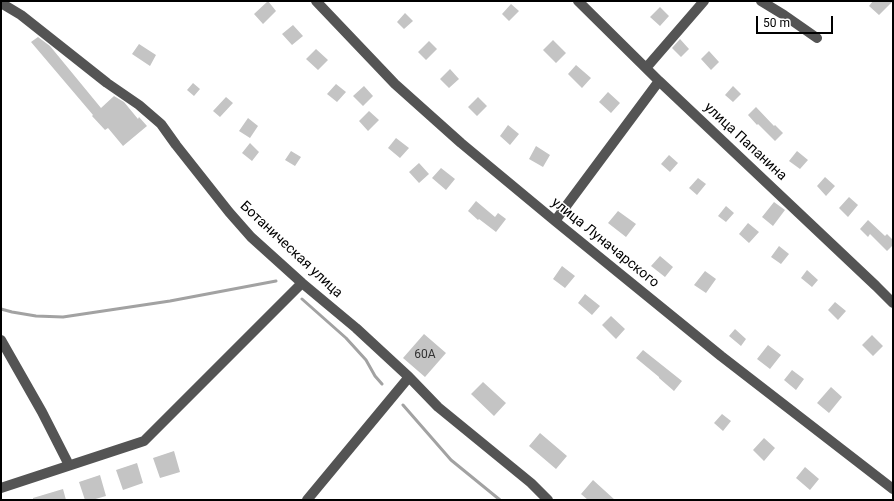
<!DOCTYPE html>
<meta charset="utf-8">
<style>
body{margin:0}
#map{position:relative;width:894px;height:501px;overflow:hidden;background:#fff;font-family:Roboto,sans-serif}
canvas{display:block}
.frame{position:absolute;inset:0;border:2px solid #000;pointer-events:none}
.scale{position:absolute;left:756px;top:16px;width:77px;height:18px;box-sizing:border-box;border:2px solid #000;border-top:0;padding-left:5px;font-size:12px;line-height:14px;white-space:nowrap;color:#000;-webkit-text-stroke:3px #fff;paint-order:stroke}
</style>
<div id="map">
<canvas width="894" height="501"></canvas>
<div class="frame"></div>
<div class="scale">50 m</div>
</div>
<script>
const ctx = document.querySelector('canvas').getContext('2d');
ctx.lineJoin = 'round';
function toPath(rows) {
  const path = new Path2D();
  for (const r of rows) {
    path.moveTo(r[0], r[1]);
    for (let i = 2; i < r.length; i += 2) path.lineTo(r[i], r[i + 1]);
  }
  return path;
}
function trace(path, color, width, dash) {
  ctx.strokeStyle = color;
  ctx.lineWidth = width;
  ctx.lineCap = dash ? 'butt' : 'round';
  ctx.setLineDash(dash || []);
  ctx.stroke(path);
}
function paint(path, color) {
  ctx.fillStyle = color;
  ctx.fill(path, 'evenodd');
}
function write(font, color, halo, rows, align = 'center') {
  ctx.font = font + ' Roboto,sans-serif';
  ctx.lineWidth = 3;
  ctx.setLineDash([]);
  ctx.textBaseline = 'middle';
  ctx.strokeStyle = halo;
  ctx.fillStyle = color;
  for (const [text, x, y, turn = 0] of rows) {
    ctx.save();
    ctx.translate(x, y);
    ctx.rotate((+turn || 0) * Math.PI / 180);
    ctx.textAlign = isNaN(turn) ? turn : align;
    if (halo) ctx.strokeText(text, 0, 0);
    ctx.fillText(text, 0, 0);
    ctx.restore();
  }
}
trace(toPath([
 [302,299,346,338,366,360,375,376,382,384],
 [1,309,12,312,36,316,63,317,170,301,276,281],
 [403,405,451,460,500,500]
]), '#a2a2a2', 3);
paint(toPath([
 [268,1,276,11,263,24,254,14],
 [873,1,893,1,879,15,869,6],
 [511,4,519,11,509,21,502,14],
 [660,7,669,16,660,26,650,17],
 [405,13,413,21,404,29,397,22],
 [293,25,303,36,292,45,282,34],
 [38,37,50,46,101,108,114,96,124,102,138,119,139,117,147,126,123,146,108,128,105,130,92,116,93,115,31,42],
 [680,39,689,49,681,57,672,48],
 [553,40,566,53,556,63,543,50],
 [429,41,437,49,426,60,418,52],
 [139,44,156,55,150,66,132,54],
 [316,49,328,60,318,70,306,59],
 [709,51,719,62,711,70,701,59],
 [576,65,591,78,582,88,568,74],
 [450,69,459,79,449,88,440,79],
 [193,83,200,89,194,96,187,90],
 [336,84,346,92,337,102,327,94],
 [364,86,373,96,363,106,353,96],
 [733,86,741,94,733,102,725,95],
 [608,92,620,103,611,113,599,102],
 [226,97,233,103,220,117,213,111],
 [478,97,487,106,477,116,468,107],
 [756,107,774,126,775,125,783,133,775,141,758,124,757,125,748,115],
 [369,111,379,120,368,131,359,121],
 [248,118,258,126,250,138,239,131],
 [508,125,519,134,510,145,500,136],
 [396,138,409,148,400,158,388,148],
 [250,143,259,152,252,161,242,153],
 [536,146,550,155,543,167,529,159],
 [291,151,301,157,295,166,285,160],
 [797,151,808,160,800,169,789,161],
 [669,155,678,163,670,172,661,164],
 [419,163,429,174,419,183,409,172],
 [441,168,455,179,446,190,432,178],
 [825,177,835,186,826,196,817,186],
 [698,178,706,184,697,195,689,188],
 [849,197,858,205,848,217,839,208],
 [476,201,495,217,498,213,506,219,496,232,479,219,478,220,468,211],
 [774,202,785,210,773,226,762,217],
 [726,206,734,213,726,222,718,216],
 [618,211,636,224,626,237,608,223],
 [868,220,885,236,887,234,893,240,893,245,887,251,870,234,868,237,860,229],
 [748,223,759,232,749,243,739,234],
 [779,246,789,254,781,264,771,257],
 [660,256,673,267,665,277,651,266],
 [562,266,575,276,565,288,553,279],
 [807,270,818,280,812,287,801,278],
 [705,271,716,279,706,293,694,285],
 [585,294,600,306,592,315,578,303],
 [835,302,846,311,838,320,828,310],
 [611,316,625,329,616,339,602,325],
 [735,329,746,339,741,346,729,336],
 [424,334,446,353,425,377,403,358],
 [872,335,883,346,873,356,862,345],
 [768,345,781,355,770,369,757,359],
 [643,350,682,381,674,391,659,378,659,377,636,358],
 [792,370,804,379,796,390,784,380],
 [483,382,506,403,494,416,471,394],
 [831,387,842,397,829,413,817,403],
 [722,414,731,421,723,431,714,423],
 [540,433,567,456,556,469,529,446],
 [764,438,775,448,764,461,753,450],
 [174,451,180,472,160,478,153,458],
 [137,463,143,483,123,490,116,470],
 [805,467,819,479,810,490,796,478],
 [100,475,106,496,92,500,85,500,79,482],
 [593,480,615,500,588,500,581,494],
 [63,489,66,500,33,500,33,498]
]), '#c4c4c4');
trace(toPath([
 [316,1,395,84,461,143,555,221,721,356,893,489],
 [578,1,659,81,876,286,893,303],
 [761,1,784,15,817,38],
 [1,3,21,15,107,83,139,105,161,124,176,145,229,212,251,237,302,283,356,328,409,377,438,407,531,483,548,500],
 [646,68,704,1],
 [555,221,659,81],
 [1,340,42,412,69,465],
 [1,488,144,441,302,283],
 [307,500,409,377]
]), '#545454', 10);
write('12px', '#313131', null, [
 ["60А",425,355]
]);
write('14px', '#000', '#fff', [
 ["улица Папанина",745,142,43],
 ["улица Луначарского",605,243,39],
 ["Ботаническая улица",291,250,43]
]);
</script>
